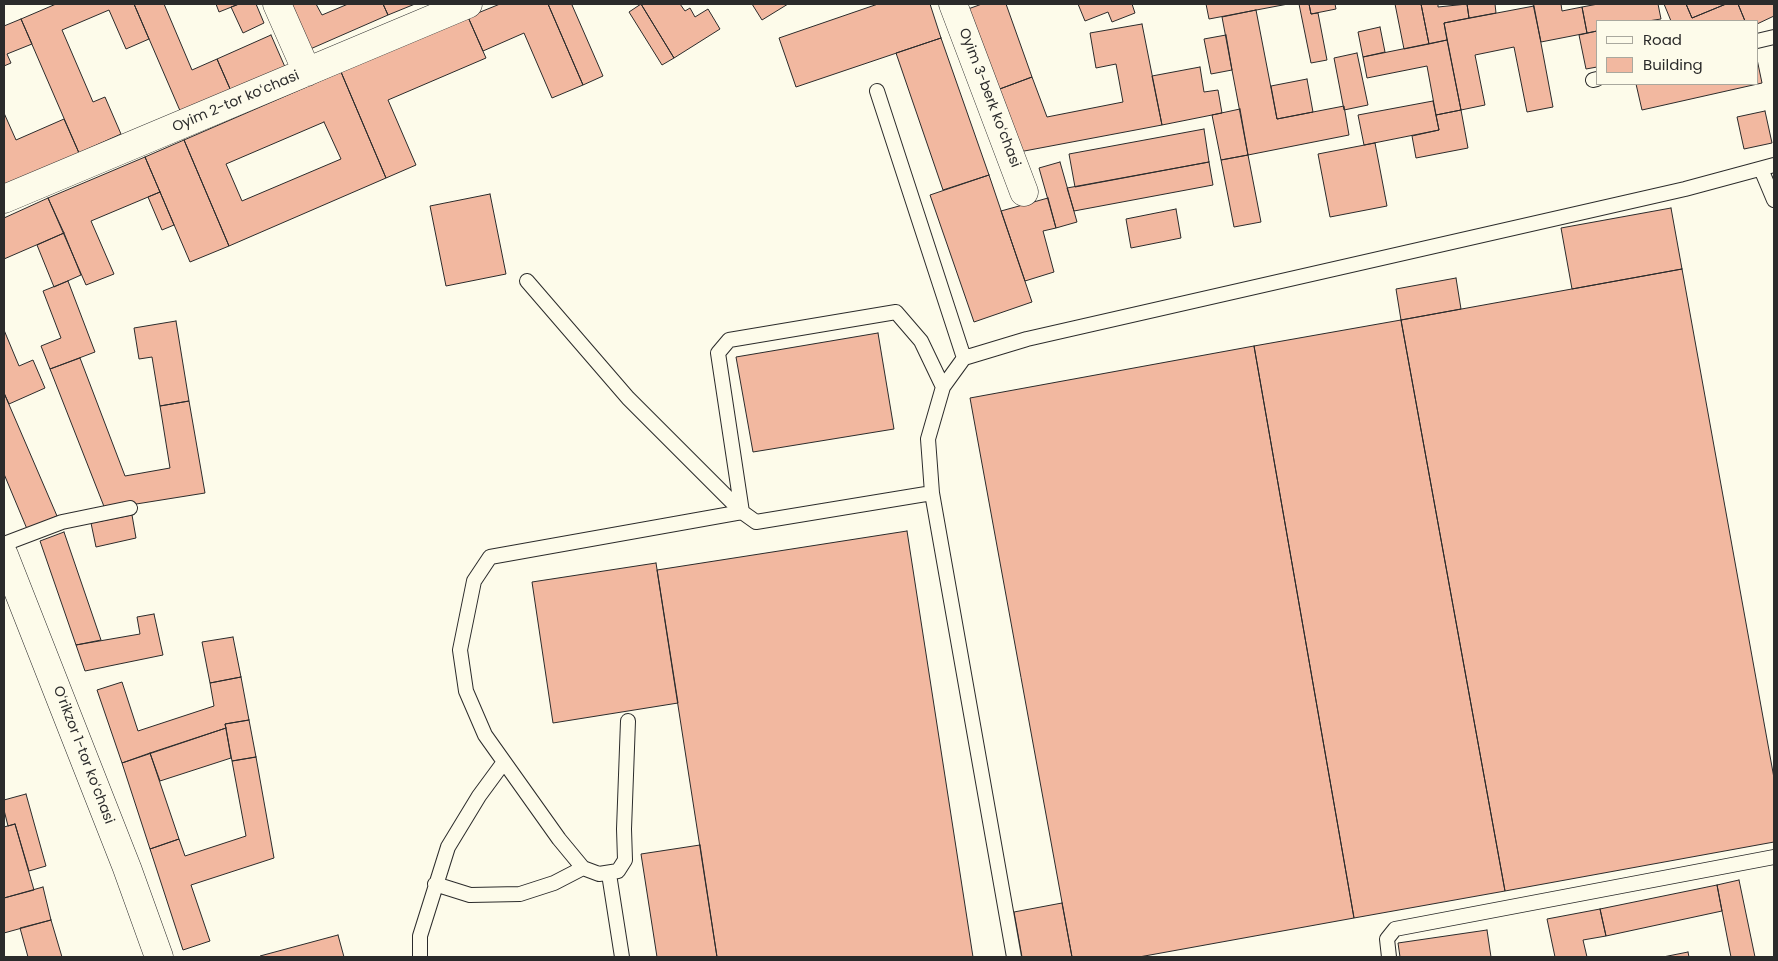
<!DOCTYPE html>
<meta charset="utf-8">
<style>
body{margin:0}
#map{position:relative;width:1778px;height:961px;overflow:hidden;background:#fdfbea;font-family:Poppins,sans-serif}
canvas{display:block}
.frame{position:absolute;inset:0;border:5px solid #2b2b2b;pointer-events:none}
.legend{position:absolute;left:1596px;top:20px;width:162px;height:65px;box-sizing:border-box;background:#fdfbea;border:1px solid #a9a89e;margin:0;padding:6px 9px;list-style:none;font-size:15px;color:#2b2b2b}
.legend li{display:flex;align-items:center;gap:10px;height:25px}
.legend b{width:25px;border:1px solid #a9a89e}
</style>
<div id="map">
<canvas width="1778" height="961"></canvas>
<div class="frame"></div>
<ul class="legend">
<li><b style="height:6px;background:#fdfbea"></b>Road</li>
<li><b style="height:14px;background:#f2b8a0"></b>Building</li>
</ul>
</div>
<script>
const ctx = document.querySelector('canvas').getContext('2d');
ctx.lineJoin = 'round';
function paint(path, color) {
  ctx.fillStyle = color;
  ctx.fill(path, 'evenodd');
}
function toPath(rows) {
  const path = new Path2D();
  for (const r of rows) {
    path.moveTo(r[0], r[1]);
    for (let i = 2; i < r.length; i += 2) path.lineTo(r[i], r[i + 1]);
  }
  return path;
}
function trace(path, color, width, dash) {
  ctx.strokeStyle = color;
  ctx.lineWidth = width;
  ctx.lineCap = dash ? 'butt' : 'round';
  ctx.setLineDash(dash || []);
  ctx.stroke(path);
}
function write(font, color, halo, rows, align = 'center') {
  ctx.font = font + ' Poppins,sans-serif';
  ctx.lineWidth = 4;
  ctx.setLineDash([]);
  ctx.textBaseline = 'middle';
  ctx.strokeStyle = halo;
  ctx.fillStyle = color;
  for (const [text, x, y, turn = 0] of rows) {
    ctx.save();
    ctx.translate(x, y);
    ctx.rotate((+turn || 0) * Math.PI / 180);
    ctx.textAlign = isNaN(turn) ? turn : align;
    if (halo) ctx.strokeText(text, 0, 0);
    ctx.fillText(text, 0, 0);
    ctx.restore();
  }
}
const building = toPath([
 [56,4,134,4,149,39,126,49,109,10,62,30,93,102,105,97,121,134,79,153,21,19,56,4],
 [134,4,164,4,192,70,217,59,231,91,181,113,134,4],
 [216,4,239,4,219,12,216,4],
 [239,4,256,4,264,23,243,33,231,7,239,4],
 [287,4,316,4,322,15,348,4,383,4,388,15,308,50,287,4],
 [383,4,415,4,388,15,383,4],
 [500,4,548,4,583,85,552,98,524,33,483,51,468,17,500,4],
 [548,4,574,4,572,5,603,76,583,85,548,4],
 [641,4,674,58,662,65,629,12,641,4],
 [641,4,680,4,685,11,690,8,695,17,708,9,720,29,674,58,641,4],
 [752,4,788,4,762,20,752,4],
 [878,4,930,4,941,38,796,87,779,38,878,4],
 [982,4,1006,4,1032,77,997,90,968,9,982,4],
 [1078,4,1132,4,1135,13,1112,22,1108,12,1085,21,1078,4],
 [1206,4,1288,4,1209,19,1206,4],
 [1299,4,1309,4,1311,14,1318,13,1327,60,1311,63,1299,4],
 [1309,4,1335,4,1336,9,1311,14,1309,4],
 [1395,4,1421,4,1429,44,1404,49,1395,4],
 [1421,4,1438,4,1438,7,1467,4,1469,18,1444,23,1447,40,1429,44,1421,4],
 [1467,4,1495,4,1496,13,1469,18,1467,4],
 [1533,4,1561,4,1562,11,1582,7,1587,33,1541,42,1533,4],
 [1598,4,1658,4,1661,19,1648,21,1597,21,1597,31,1587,33,1582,7,1598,4],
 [1664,4,1686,4,1692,18,1726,4,1738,4,1745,21,1671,21,1664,4],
 [1686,4,1726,4,1692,18,1686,4],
 [1738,4,1774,4,1774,16,1757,24,1757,21,1745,21,1738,4],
 [1534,6,1553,107,1527,112,1514,47,1475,55,1485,105,1461,110,1444,23,1534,6],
 [1256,10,1277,119,1344,106,1349,135,1248,155,1222,17,1256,10],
 [468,17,486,58,388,100,416,165,386,178,341,72,468,17],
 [21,19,32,44,7,54,11,63,4,66,4,26,21,19],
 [1142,24,1162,125,1019,152,997,90,1032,77,1047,117,1123,102,1116,64,1096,68,1090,33,1142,24],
 [1380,27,1385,52,1363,57,1358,32,1380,27],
 [1597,31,1597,67,1586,69,1579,35,1597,31],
 [271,35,285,67,231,91,217,59,271,35],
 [1226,35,1232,70,1211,74,1204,39,1226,35],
 [941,38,989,175,943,190,896,53,941,38],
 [1447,40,1461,110,1436,115,1427,66,1367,78,1363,57,1447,40],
 [1357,53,1368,105,1344,110,1334,58,1357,53],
 [1757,59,1762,83,1642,110,1636,84,1757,84,1757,59],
 [1200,67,1204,92,1218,90,1222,113,1162,125,1152,76,1200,67],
 [341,72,386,178,229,246,184,140,341,72],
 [324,122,341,159,242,201,226,164,324,122],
 [1307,79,1313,112,1277,119,1271,86,1307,79],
 [1433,101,1439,130,1364,145,1358,115,1433,101],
 [1240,109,1248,155,1221,160,1212,115,1240,109],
 [1461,110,1468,148,1416,158,1412,136,1439,130,1436,115,1461,110],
 [1765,111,1772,143,1744,149,1737,117,1765,111],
 [4,113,16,140,64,119,79,153,4,186,4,113],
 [1204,129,1209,162,1075,187,1069,154,1204,129],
 [184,140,229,246,190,262,145,157,184,140],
 [1375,143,1387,206,1330,217,1318,154,1375,143],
 [1248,155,1261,222,1234,227,1221,160,1248,155],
 [145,157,160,192,91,221,114,274,86,285,48,198,145,157],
 [1060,162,1077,222,1056,228,1039,168,1060,162],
 [1209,162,1213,185,1074,211,1067,188,1209,162],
 [989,175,1032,302,974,322,930,195,989,175],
 [160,192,174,225,162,230,148,197,160,192],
 [490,194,506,274,446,286,430,206,490,194],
 [48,198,64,233,4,259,4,218,48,198],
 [1048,198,1056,228,1043,231,1054,272,1025,281,1001,211,1048,198],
 [1671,208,1682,269,1572,289,1561,228,1671,208],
 [1176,209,1181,238,1131,248,1126,219,1176,209],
 [64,233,81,275,54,287,37,245,64,233],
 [1682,269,1774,778,1774,842,1505,891,1401,320,1682,269],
 [1456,278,1461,309,1401,320,1396,289,1456,278],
 [68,281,95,352,50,369,41,346,61,338,43,291,68,281],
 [1401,320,1505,891,1354,918,1254,346,1401,320],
 [176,321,189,401,160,406,152,357,139,359,134,328,176,321],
 [4,330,19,366,33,360,45,388,9,404,4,393,4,330],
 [878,333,894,429,753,452,736,357,878,333],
 [1254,346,1354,918,1139,957,1072,957,970,398,1254,346],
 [80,358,125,476,170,468,160,406,189,401,205,493,105,509,50,369,80,358],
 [4,393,57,516,27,529,4,474,4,393],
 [132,515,136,538,96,547,91,523,132,515],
 [907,531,973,957,717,957,657,570,907,531],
 [64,532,101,640,76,645,40,541,64,532],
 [656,563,678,703,553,723,532,582,656,563],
 [154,614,163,655,85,671,76,645,140,634,137,617,154,614],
 [233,637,241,677,210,683,202,642,233,637],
 [241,677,249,720,225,724,226,728,122,763,97,690,122,682,138,731,214,706,210,683,241,677],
 [249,720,256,757,232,761,225,724,249,720],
 [226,728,231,758,160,781,150,753,226,728],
 [150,753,179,839,150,849,122,763,150,753],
 [256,757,274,858,191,885,210,941,183,950,150,849,179,839,185,856,246,836,232,761,256,757],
 [26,794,46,866,29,871,15,824,8,826,4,810,4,800,26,794],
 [15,824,34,890,4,898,4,827,15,824],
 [700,845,717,957,657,957,641,854,700,845],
 [1739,880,1755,957,1731,957,1722,911,1717,885,1739,880],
 [1717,885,1722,911,1606,936,1600,909,1717,885],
 [43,887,51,920,4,933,4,898,43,887],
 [1062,903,1072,957,1022,957,1014,912,1062,903],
 [1600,909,1606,936,1583,940,1587,957,1555,957,1547,919,1600,909],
 [51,920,62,957,28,957,20,928,51,920],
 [1487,930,1491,957,1400,957,1398,943,1487,930],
 [338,935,344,957,260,957,260,956,338,935],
 [1688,952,1689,957,1663,957,1688,952]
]);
paint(building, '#f2b8a0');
trace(building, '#2b2b2b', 1);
const service = toPath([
 [1757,41,1774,37],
 [1593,80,1597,79],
 [877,91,964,358],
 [1761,169,1774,200],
 [527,281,628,398,742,512,490,557,474,581,460,650,466,691,485,735,559,839,583,868,599,874,618,871,625,860,624,829,628,721],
 [932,493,756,522,742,512,718,353,729,340,896,312,921,341,943,387],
 [4,544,62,522,130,508],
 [609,874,622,957],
 [435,884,470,895,520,894,554,883,583,868],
 [420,957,420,936,448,847,479,796,504,762],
 [1014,957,932,493,928,439,943,387,964,358,1027,339,1685,189,1774,165],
 [1389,957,1387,939,1395,929,1774,857]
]);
const minor = toPath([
 [277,4,307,72],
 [953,4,1024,192],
 [4,199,468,4],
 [4,555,127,868,159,957]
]);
trace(service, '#2b2b2b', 16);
trace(minor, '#2b2b2b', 29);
trace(service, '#fdfbea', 14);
trace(minor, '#fdfbea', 28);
write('14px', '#2b2b2b', '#fdfbea', [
 ["Oyim 3-berk koʻchasi",989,98,69],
 ["Oyim 2-tor koʻchasi",236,102,-23],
 ["Oʻrikzor 1-tor koʻchasi",83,755,69]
]);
</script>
